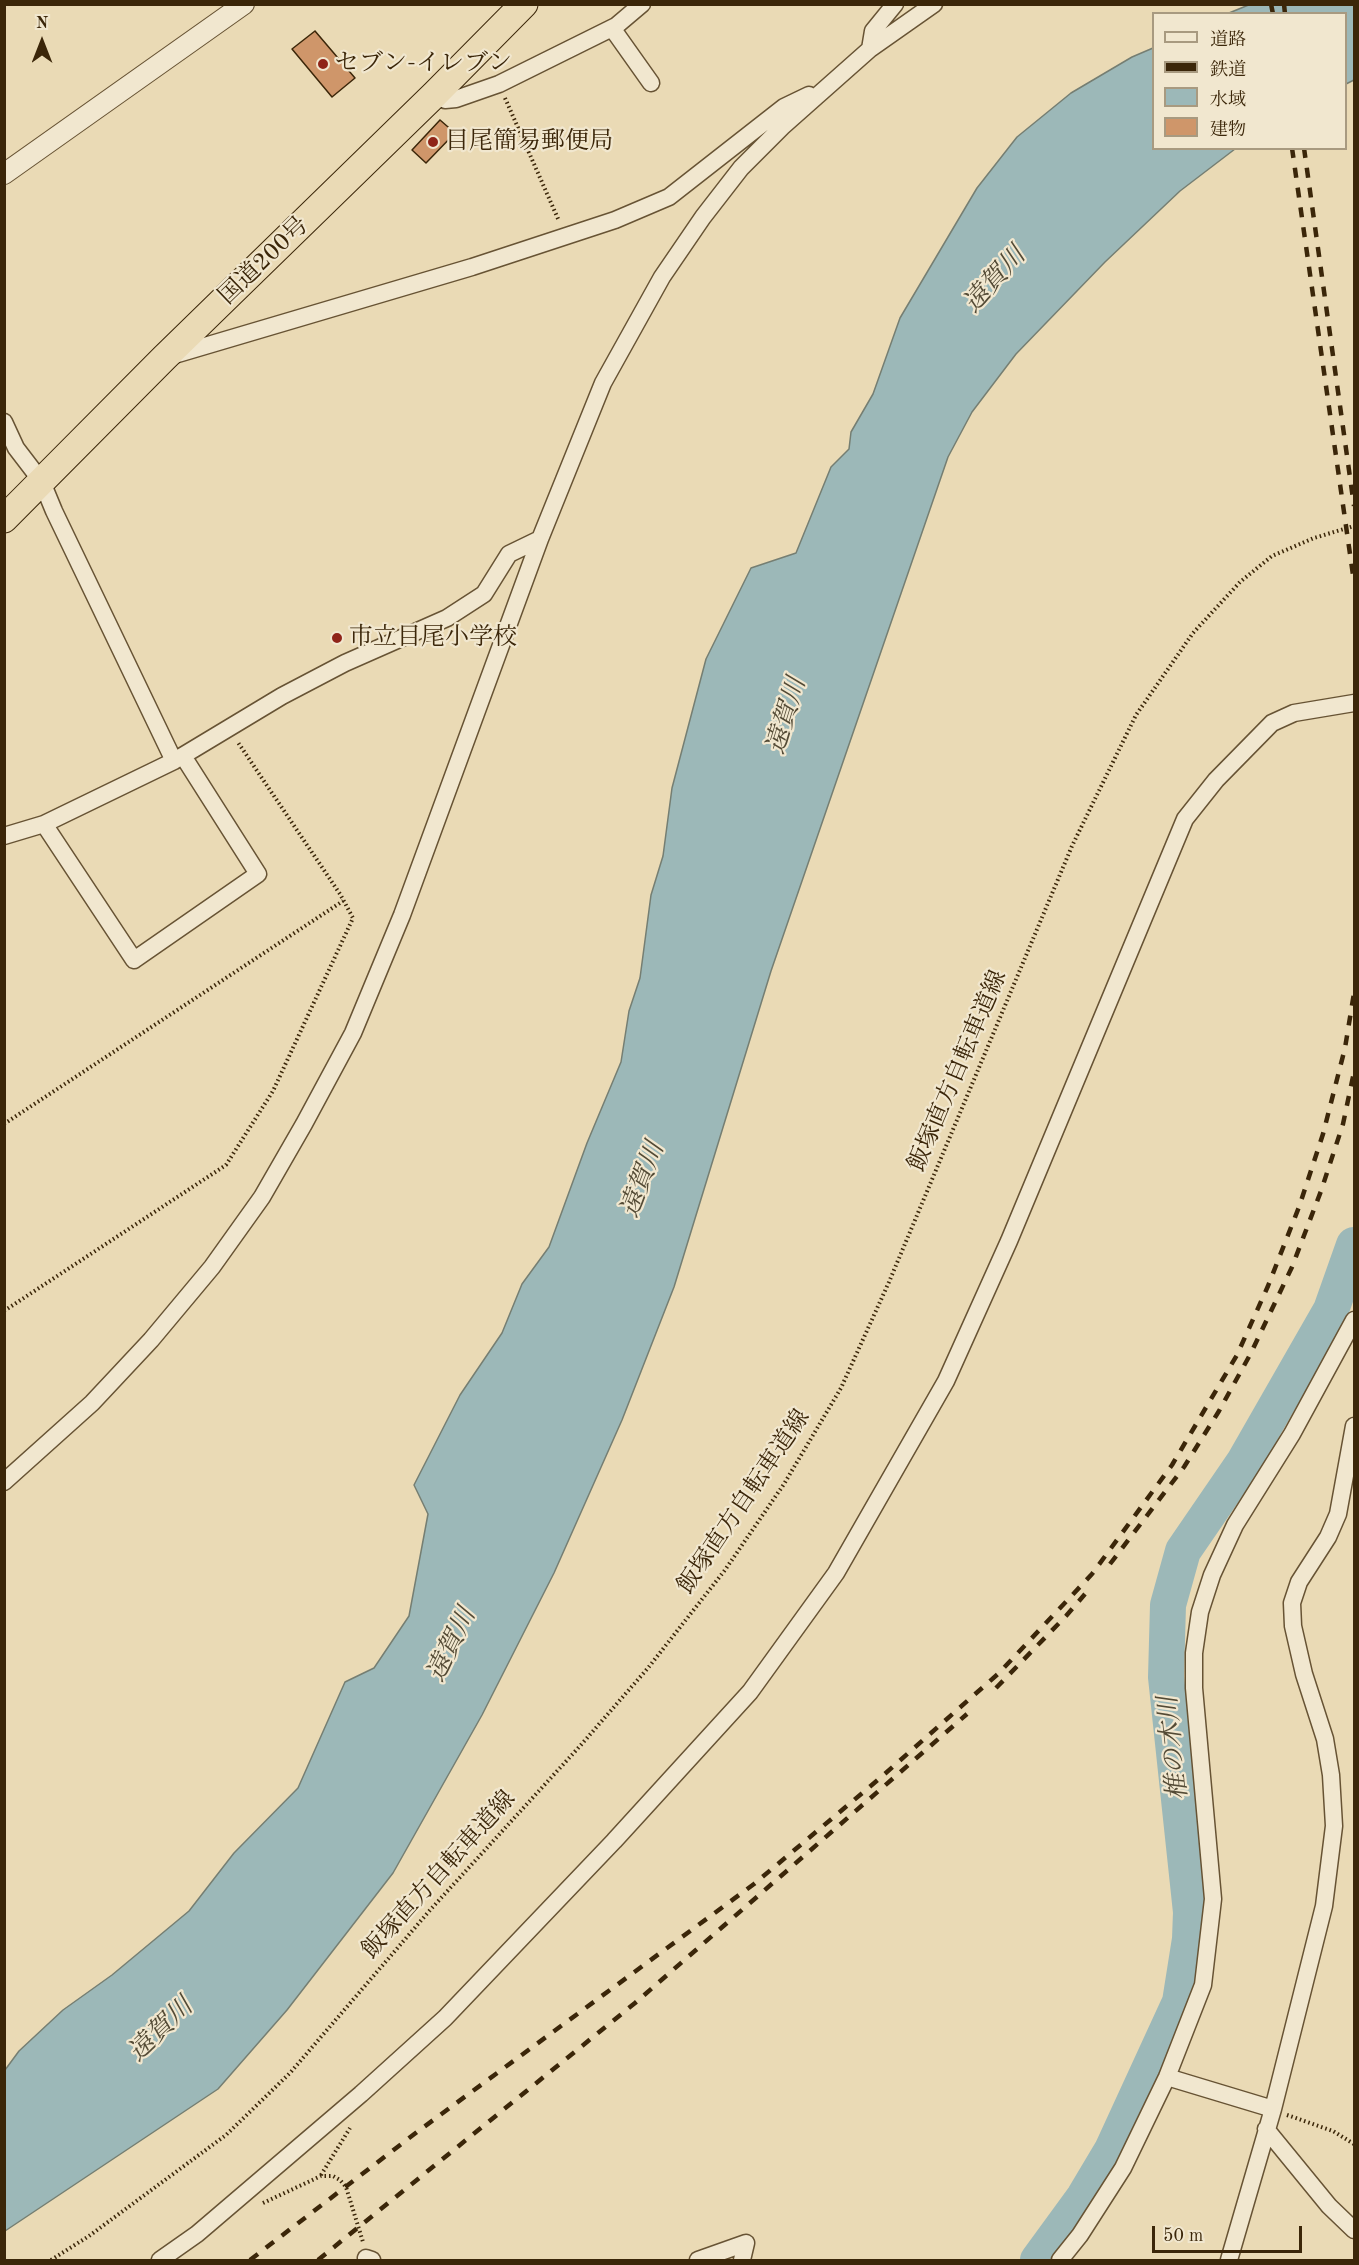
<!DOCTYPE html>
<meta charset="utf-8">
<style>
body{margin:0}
#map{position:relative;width:1359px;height:2265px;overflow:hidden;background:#eadab5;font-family:"Old Standard TT","Noto Serif JP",serif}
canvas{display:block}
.frame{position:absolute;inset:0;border:6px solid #3b2609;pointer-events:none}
.legend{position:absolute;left:1152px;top:12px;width:195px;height:138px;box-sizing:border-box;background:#f1e7cf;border:2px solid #a89a80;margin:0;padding:8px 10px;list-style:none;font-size:18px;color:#3b2609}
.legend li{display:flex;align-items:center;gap:12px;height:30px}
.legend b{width:30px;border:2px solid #a89a80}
.north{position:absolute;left:12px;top:12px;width:60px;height:60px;-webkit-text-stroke:4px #f1e7cf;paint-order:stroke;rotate:0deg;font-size:16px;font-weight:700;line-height:24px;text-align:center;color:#3b2609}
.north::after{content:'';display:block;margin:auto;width:21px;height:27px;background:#3b2609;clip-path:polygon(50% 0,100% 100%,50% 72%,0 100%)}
.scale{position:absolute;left:1152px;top:2226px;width:150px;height:27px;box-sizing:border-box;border:3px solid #3b2609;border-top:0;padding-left:8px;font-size:18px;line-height:21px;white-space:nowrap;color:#3b2609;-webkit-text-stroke:4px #f1e7cf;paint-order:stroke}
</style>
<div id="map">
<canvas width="1359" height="2265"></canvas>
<div class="frame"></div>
<ul class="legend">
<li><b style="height:8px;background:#f1e7cf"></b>道路</li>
<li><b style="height:8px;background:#3b2609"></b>鉄道</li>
<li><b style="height:16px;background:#9cb8b8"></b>水域</li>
<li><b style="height:16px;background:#cf966a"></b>建物</li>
</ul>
<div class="north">N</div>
<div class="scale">50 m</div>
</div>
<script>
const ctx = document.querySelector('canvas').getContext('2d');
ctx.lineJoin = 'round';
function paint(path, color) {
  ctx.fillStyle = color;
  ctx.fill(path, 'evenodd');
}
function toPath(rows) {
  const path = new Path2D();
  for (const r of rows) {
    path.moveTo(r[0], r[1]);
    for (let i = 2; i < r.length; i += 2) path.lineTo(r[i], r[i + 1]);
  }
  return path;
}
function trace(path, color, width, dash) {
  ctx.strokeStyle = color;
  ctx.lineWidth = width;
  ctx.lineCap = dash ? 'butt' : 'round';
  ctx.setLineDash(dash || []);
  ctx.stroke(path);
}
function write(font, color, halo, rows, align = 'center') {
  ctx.font = font + ' "Old Standard TT","Noto Serif JP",serif';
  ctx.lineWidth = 4.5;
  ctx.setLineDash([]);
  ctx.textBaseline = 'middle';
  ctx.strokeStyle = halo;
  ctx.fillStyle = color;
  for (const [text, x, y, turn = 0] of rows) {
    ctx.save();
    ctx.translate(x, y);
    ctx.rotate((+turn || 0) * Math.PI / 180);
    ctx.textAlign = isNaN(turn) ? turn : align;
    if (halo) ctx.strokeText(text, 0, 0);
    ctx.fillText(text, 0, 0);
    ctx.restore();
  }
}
const water = toPath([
 [1251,4,1354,5,1354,80,1346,84,1346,14,1229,13,1251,4],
 [1153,48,1154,148,1235,149,1180,191,1105,262,1016,354,972,412,948,457,771,971,674,1287,622,1420,554,1573,482,1715,393,1873,287,2010,218,2089,5,2231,5,2070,19,2051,63,2010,112,1975,189,1911,234,1853,298,1788,345,1682,374,1668,409,1616,428,1514,414,1485,460,1395,502,1333,522,1284,549,1247,587,1143,621,1062,629,1011,640,978,651,895,663,856,672,788,706,659,751,568,796,553,831,467,849,449,851,432,873,394,900,318,977,188,1017,137,1071,93,1132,57,1153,48]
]);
paint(water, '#9cb8b8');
trace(water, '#757e72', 1.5);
trace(toPath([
 [1038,2260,1084,2197,1112,2150,1180,2002,1190,1939,1191,1912,1166,1677,1168,1605,1183,1551,1244,1462,1331,1310,1354,1245]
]), '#9cb8b8', 36);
const building = toPath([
 [315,31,355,78,332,97,292,49,315,31],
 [440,120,455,133,426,163,412,150,440,120]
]);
paint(building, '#cf966a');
trace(building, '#3b2609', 1.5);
const minor = toPath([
 [612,28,651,83],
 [870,49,873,31,895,4],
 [435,94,445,100,456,99,499,84,616,26,642,4],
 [171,356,472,267,615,220,669,197,784,107,809,95],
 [4,422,16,448,42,482,54,511,174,761],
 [44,824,134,960,258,874,183,756],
 [4,836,44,824,174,761,282,696,345,663,447,618,484,594,509,554,540,539],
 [4,1482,92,1403,151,1340,212,1267,262,1197,304,1124,353,1033,402,915,540,539,603,383,662,277,703,217,741,168,782,127,870,49,934,4],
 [1167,2077,1273,2109],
 [1266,2129,1329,2206,1354,2230],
 [160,2260,197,2234,361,2094,445,2018,614,1841,750,1692,836,1573,946,1381,1009,1241,1185,819,1216,780,1272,723,1294,713,1354,703],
 [367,2260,366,2258,372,2260],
 [698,2260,746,2243,742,2260],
 [1060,2260,1080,2235,1123,2168,1167,2077,1203,1985,1213,1899,1194,1688,1194,1653,1200,1612,1212,1575,1235,1525,1292,1434,1354,1320],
 [1229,2260,1273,2109,1324,1906,1334,1826,1331,1775,1325,1739,1304,1674,1293,1626,1292,1603,1299,1582,1328,1537,1338,1514,1354,1426]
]);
const tertiary = toPath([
 [4,174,244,4]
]);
const trunk = toPath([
 [4,519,164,358,435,94,524,4]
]);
trace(minor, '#675334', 19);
trace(tertiary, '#675334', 22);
trace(trunk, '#3b2609', 29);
trace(toPath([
 [505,98,559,221],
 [4,1124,343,901],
 [4,1311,226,1165,273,1091,353,918,340,894,237,741],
 [1287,2115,1333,2131,1354,2144],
 [321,2175,350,2128],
 [263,2203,321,2176,333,2176,340,2180,346,2187,363,2242],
 [51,2260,89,2236,226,2135,290,2073,431,1909,580,1746,648,1668,725,1570,784,1484,841,1388,889,1282,1072,846,1136,715,1193,633,1240,582,1272,556,1314,538,1354,526]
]), '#3b2609', 4, [1.5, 3]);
trace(minor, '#f1e7cf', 16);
trace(tertiary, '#f1e7cf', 20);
trace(trunk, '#eadab5', 27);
trace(toPath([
 [1271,4,1273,14],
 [1284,4,1285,14],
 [1292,148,1354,582],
 [1304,148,1354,506],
 [1110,1564,1184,1467,1219,1411,1251,1353,1292,1267,1321,1191,1343,1124,1354,1072],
 [996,1688,1066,1616,1085,1594],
 [250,2260,417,2132,754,1884,879,1779,999,1673,1092,1574,1172,1465,1237,1355,1268,1286,1299,1207,1323,1134,1345,1048,1354,993],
 [318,2260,635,2003,967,1714]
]), '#3b2609', 4.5, [10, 10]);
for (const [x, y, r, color] of [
 [323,64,6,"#8f2418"],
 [433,142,6,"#8f2418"],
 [337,638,6,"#8f2418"]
]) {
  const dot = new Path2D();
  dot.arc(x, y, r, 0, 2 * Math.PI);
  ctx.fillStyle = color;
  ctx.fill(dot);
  trace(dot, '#f1e7cf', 2);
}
write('24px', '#3b2609', '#f1e7cf', [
 ["セブン-イレブン",335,64],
 ["目尾簡易郵便局",445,142],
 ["市立目尾小学校",349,638]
], 'left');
write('24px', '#3b2609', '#f1e7cf', [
 ["国道200号",264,261,-44],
 ["飯塚直方自転車道線",958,1071,-67],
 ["飯塚直方自転車道線",744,1502,-56],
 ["飯塚直方自転車道線",439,1875,-48]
]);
write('italic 26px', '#534a35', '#f1e7cf', [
 ["遠賀川",995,280,-48],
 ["遠賀川",787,716,-73],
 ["遠賀川",643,1180,-69],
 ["遠賀川",452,1645,-64],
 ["椎の木川",1174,1748,-96],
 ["遠賀川",161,2030,-44]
]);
</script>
